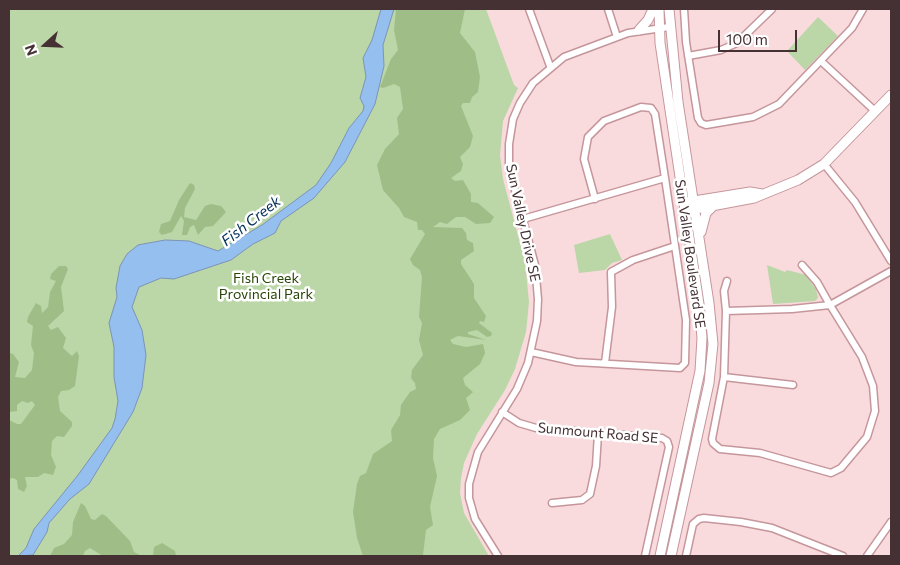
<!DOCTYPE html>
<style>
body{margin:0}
#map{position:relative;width:900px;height:565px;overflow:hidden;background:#f9dbdd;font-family:Commissioner,sans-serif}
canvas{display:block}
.frame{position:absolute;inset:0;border:10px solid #453133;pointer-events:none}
.north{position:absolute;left:20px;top:20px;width:50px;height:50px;-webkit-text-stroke:4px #fff;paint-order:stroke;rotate:250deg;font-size:14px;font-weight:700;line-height:20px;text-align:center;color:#453133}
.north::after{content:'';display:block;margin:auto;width:18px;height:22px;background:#453133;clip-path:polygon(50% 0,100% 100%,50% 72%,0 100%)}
.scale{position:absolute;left:718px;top:30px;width:79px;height:22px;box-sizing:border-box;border:2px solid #453133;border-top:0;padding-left:6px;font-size:15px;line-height:18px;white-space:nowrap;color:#453133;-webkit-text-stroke:4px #fff;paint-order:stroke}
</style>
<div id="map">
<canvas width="900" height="565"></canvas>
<div class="frame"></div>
<div class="north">N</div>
<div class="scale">100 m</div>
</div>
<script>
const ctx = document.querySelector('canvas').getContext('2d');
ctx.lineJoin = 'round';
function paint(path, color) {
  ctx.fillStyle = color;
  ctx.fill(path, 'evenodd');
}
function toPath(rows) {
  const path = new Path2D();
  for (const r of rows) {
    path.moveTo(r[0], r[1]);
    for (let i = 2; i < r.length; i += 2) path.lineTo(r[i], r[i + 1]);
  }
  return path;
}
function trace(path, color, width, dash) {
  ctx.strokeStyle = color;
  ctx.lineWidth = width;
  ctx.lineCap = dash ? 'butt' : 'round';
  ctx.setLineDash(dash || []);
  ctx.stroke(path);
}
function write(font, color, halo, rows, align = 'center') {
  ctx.font = font + ' Commissioner,sans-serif';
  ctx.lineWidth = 5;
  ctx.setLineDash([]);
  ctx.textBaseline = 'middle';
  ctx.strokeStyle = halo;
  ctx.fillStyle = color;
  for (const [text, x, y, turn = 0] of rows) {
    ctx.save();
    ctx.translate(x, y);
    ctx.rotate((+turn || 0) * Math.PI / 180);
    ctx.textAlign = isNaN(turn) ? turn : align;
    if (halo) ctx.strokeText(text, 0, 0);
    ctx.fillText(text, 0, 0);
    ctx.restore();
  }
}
paint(toPath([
 [9,9,486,9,514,85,518,88,503,121,500,155,503,179,525,262,529,302,526,332,515,369,505,390,477,434,464,463,461,478,460,493,464,513,489,556,9,556],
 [818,17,838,36,805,70,787,51],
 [610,234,622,260,612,263,605,270,579,273,574,245],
 [767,265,785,272,787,270,806,275,816,289,818,298,815,301,773,304]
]), '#bbd6a7');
paint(toPath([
 [396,9,465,9,460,33,475,52,480,77,478,92,472,97,470,103,463,103,461,106,473,136,470,147,460,157,463,164,461,171,451,178,455,181,463,180,471,194,471,202,478,203,494,217,490,223,476,224,465,217,456,217,447,224,440,222,433,227,462,228,466,233,467,240,473,243,474,251,461,260,461,264,474,284,474,298,486,316,484,322,480,321,479,323,492,333,491,336,487,337,477,330,468,332,468,334,486,340,458,336,450,340,453,344,466,347,483,344,485,353,480,364,463,378,465,385,473,392,466,398,470,410,460,420,440,429,434,439,433,458,437,476,430,507,433,525,426,530,423,555,363,556,357,538,353,512,357,484,360,476,366,473,373,454,392,441,391,430,400,415,401,405,410,392,416,389,415,383,411,378,412,370,423,355,419,340,422,323,419,317,422,277,420,270,413,265,410,259,425,234,422,230,418,230,417,222,404,217,399,208,383,190,377,165,385,149,399,134,397,118,403,109,400,87,394,84,383,88,380,87,391,59,398,50,394,30],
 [190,183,194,185,195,189,185,208,184,217,196,220,205,206,211,204,221,206,226,212,213,226,205,227,198,235,194,225,190,227,187,235,182,235,184,221,181,216,172,232,162,235,159,232,161,224,170,221,179,200],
 [59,266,66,266,68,269,61,287,64,311,48,326,51,330,58,327,66,338,63,348,72,356,77,351,79,356,75,386,69,390,61,391,58,397,60,411,72,422,72,426,64,437,57,436,52,441,51,455,56,467,53,475,44,473,38,477,25,477,27,486,24,492,18,489,17,480,13,478,9,479,9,420,17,424,21,424,35,405,32,401,28,403,22,401,17,405,17,411,9,412,9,353,13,354,19,362,15,377,25,378,32,370,34,353,31,345,33,326,27,322,28,317,36,303,41,306,42,313,48,307,50,292,56,281,50,279,51,274],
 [81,503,85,506,91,519,95,520,102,514,106,516,130,541,134,552,142,556,103,556,90,548,85,551,83,556,50,556,54,548,64,544,72,535,73,522],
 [162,543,175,551,176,555,153,556,154,547]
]), '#9fbe87');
const water = toPath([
 [381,9,394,9,383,45,384,66,375,104,345,162,314,198,281,221,275,233,253,244,231,260,174,279,161,278,139,287,132,307,142,330,146,355,142,388,133,412,89,484,70,499,49,523,47,532,33,555,18,556,26,548,34,529,78,475,112,428,115,419,118,401,114,377,114,347,109,323,117,297,116,288,120,266,127,254,138,245,165,240,189,241,218,251,262,225,316,185,331,163,349,128,363,111,364,106,360,98,366,77,363,58,372,40,381,9]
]);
paint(water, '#94bfef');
trace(water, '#7c94b7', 1);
const street = toPath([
 [529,9,550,66],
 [608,9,617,37],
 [684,9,686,42,698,118,701,123,706,125,753,117,779,104,852,28,863,9],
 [688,56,721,50,737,43,772,9],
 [822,62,875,111],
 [824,164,855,202,891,261],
 [595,199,584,159,588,137,604,121,641,107,651,108,655,114,665,178],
 [523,219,665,178,686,320,685,363,680,368,576,362,531,352],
 [802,265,817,282,830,305,862,357,873,386,875,411,867,437,841,468,831,473,760,453,720,449,713,443,712,439,724,377,726,311,792,309,830,305,891,271],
 [726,311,724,291,727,281],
 [605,363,612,307,611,272,633,260,675,246],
 [724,377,793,385],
 [502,412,519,423,536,428,662,438,667,441,669,447,645,556],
 [552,503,582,500,590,494,596,466,598,434],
 [498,556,475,519,469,498,469,484,478,452,517,389,528,363,537,321,538,299,535,265,509,168,509,144,513,119,520,103,533,83,564,57,628,33,669,27],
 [686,556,693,524,699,519,704,518,741,522,772,528,843,556],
 [867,556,891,522]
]);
const secondary = toPath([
 [659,9,660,43,699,304,702,338,700,371,660,556],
 [669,9,678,102,709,303,713,344,709,383,671,556],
 [639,30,648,20,653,9],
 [688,202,750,192,762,194],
 [690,210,754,198,798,180,824,164,891,95],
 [701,232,706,213,713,206]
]);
trace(street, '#c5969b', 9);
trace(secondary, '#c5969b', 11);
trace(street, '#fff', 6);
trace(secondary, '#fff', 9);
write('14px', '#453133', '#fff', [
 ["Sun Valley Drive SE",523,223,78],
 ["Sun Valley Boulevard SE",690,254,82],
 ["Sunmount Road SE",598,433,5]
]);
write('14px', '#284407', '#fff', [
 ["Fish Creek",266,278],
 ["Provincial Park",266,294]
]);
write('italic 15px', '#002e59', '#fff', [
 ["Fish Creek",251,221,-38]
]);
</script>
